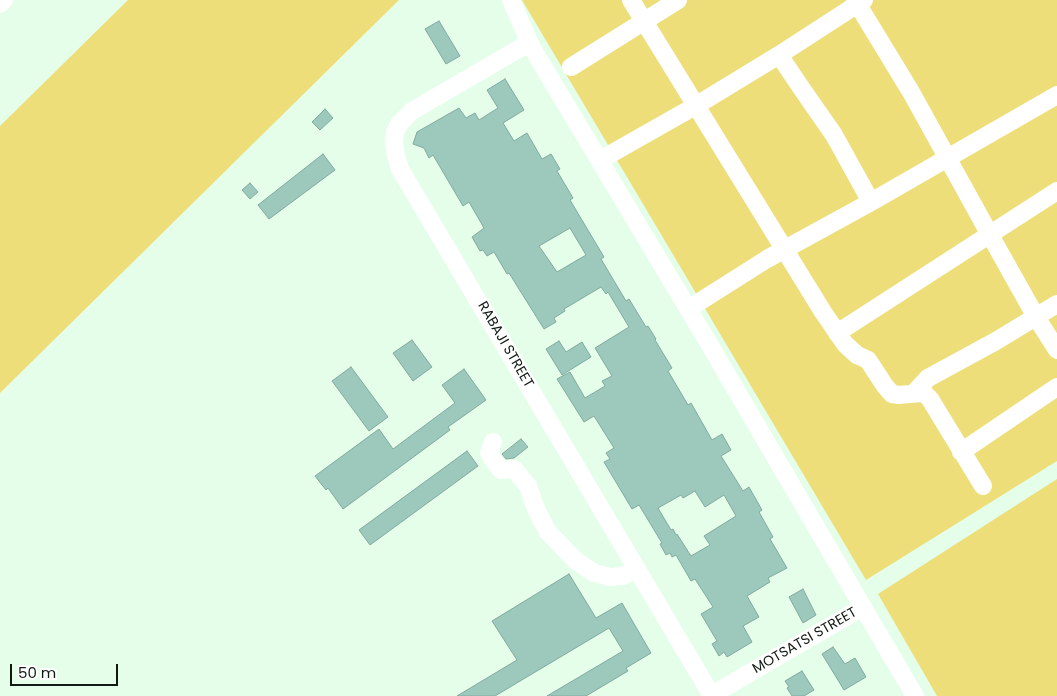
<!DOCTYPE html>
<style>
body{margin:0}
#map{position:relative;width:1057px;height:696px;overflow:hidden;background:#e4fee9;font-family:Poppins,sans-serif}
canvas{display:block}
.scale{position:absolute;left:10px;top:664px;width:108px;height:22px;box-sizing:border-box;border:2px solid #0f1a11;border-top:0;padding-left:6px;font-size:15px;line-height:18px;white-space:nowrap;color:#0f1a11;-webkit-text-stroke:4px #fff;paint-order:stroke}
</style>
<div id="map">
<canvas width="1057" height="696"></canvas>
<div class="scale">50 m</div>
</div>
<script>
const ctx = document.querySelector('canvas').getContext('2d');
ctx.lineJoin = 'round';
function paint(path, color) {
  ctx.fillStyle = color;
  ctx.fill(path, 'evenodd');
}
function toPath(rows) {
  const path = new Path2D();
  for (const r of rows) {
    path.moveTo(r[0], r[1]);
    for (let i = 2; i < r.length; i += 2) path.lineTo(r[i], r[i + 1]);
  }
  return path;
}
function trace(path, color, width, dash) {
  ctx.strokeStyle = color;
  ctx.lineWidth = width;
  ctx.lineCap = dash ? 'butt' : 'round';
  ctx.setLineDash(dash || []);
  ctx.stroke(path);
}
function write(font, color, halo, rows, align = 'center') {
  ctx.font = font + ' Poppins,sans-serif';
  ctx.lineWidth = 4.5;
  ctx.setLineDash([]);
  ctx.textBaseline = 'middle';
  ctx.strokeStyle = halo;
  ctx.fillStyle = color;
  for (const [text, x, y, turn = 0] of rows) {
    ctx.save();
    ctx.translate(x, y);
    ctx.rotate((+turn || 0) * Math.PI / 180);
    ctx.textAlign = isNaN(turn) ? turn : align;
    if (halo) ctx.strokeText(text, 0, 0);
    ctx.fillText(text, 0, 0);
    ctx.restore();
  }
}
paint(toPath([
 [128,0,399,0,0,393,0,126],
 [522,0,1057,0,1057,461,866,580],
 [1057,479,1057,696,937,696,878,594]
]), '#eede7a');
const building = toPath([
 [439,21,460,56,446,64,425,29,439,21],
 [505,79,524,110,503,123,514,141,527,133,542,159,551,154,560,169,557,171,573,198,570,200,604,257,601,259,626,301,629,299,646,327,648,326,656,339,655,340,672,368,668,371,688,405,691,403,712,440,722,434,731,450,721,456,743,491,749,487,762,510,759,512,773,537,770,539,787,568,768,578,770,582,747,596,759,617,743,626,752,642,727,657,724,652,719,656,712,644,717,641,701,614,713,607,695,579,691,581,676,555,672,557,670,553,666,555,660,544,662,543,639,505,632,509,604,462,610,459,606,453,614,448,594,416,584,422,557,379,570,372,585,398,605,386,602,381,612,376,595,348,629,327,608,292,606,294,601,287,564,309,565,311,554,318,556,322,544,329,509,273,507,274,494,252,487,256,483,250,480,251,472,237,484,228,469,202,463,206,433,155,429,158,424,148,413,144,417,132,459,108,466,118,475,113,479,120,498,108,487,90,505,79],
 [570,228,586,255,557,272,539,246,570,228],
 [695,491,705,507,724,495,736,516,704,536,710,545,691,556,677,534,676,535,673,529,671,530,658,508,681,495,683,498,695,491],
 [325,109,333,118,320,130,312,122,325,109],
 [323,154,335,170,269,219,258,205,323,154],
 [250,183,258,192,250,199,242,190,250,183],
 [412,340,432,367,413,381,393,353,412,340],
 [559,341,566,352,582,342,591,357,562,375,546,349,559,341],
 [351,367,388,417,369,431,332,381,351,367],
 [464,369,486,400,448,427,450,430,343,509,328,488,326,490,315,476,379,429,393,449,455,403,442,385,464,369],
 [521,439,528,447,514,458,506,459,502,454,521,439],
 [467,451,478,466,370,545,359,530,467,451],
 [569,574,596,618,622,603,651,653,626,668,628,671,586,696,547,696,623,651,609,628,495,696,457,696,517,660,492,621,569,574],
 [803,589,816,615,803,623,789,597,803,589],
 [833,647,845,664,855,658,866,677,844,690,822,654,833,647],
 [802,671,814,690,804,696,792,696,787,688,789,687,785,681,802,671]
]);
paint(building, '#9dc8bc');
trace(building, '#81aa9f', 1);
trace(toPath([
 [511,0,531,46,705,337,915,696],
 [631,0,823,312,845,344,857,355,868,360,885,386,892,394,899,395,921,393,925,394,930,399,983,486],
 [855,0,911,92,990,235,1036,317,1057,350],
 [0,4,4,0],
 [531,46,522,47,412,111,399,124,395,132,394,143,396,155,400,169,712,696],
 [779,55,804,92,834,135,871,202],
 [571,67,678,0],
 [600,160,697,105,779,55,864,0],
 [688,309,767,259,871,202,1057,95],
 [837,333,1057,191],
 [914,393,928,378,996,341,1057,304],
 [493,442,489,453,494,461,501,470,514,469,528,486,536,509,548,532,575,560,594,573,610,577,623,576,637,569],
 [961,452,1057,387],
 [710,696,863,607]
]), '#fff', 18);
write('14px', '#0f1a11', '#fff', [
 ["RABAJI STREET",505,345,60],
 ["MOTSATSI STREET",805,641,-30]
]);
</script>
